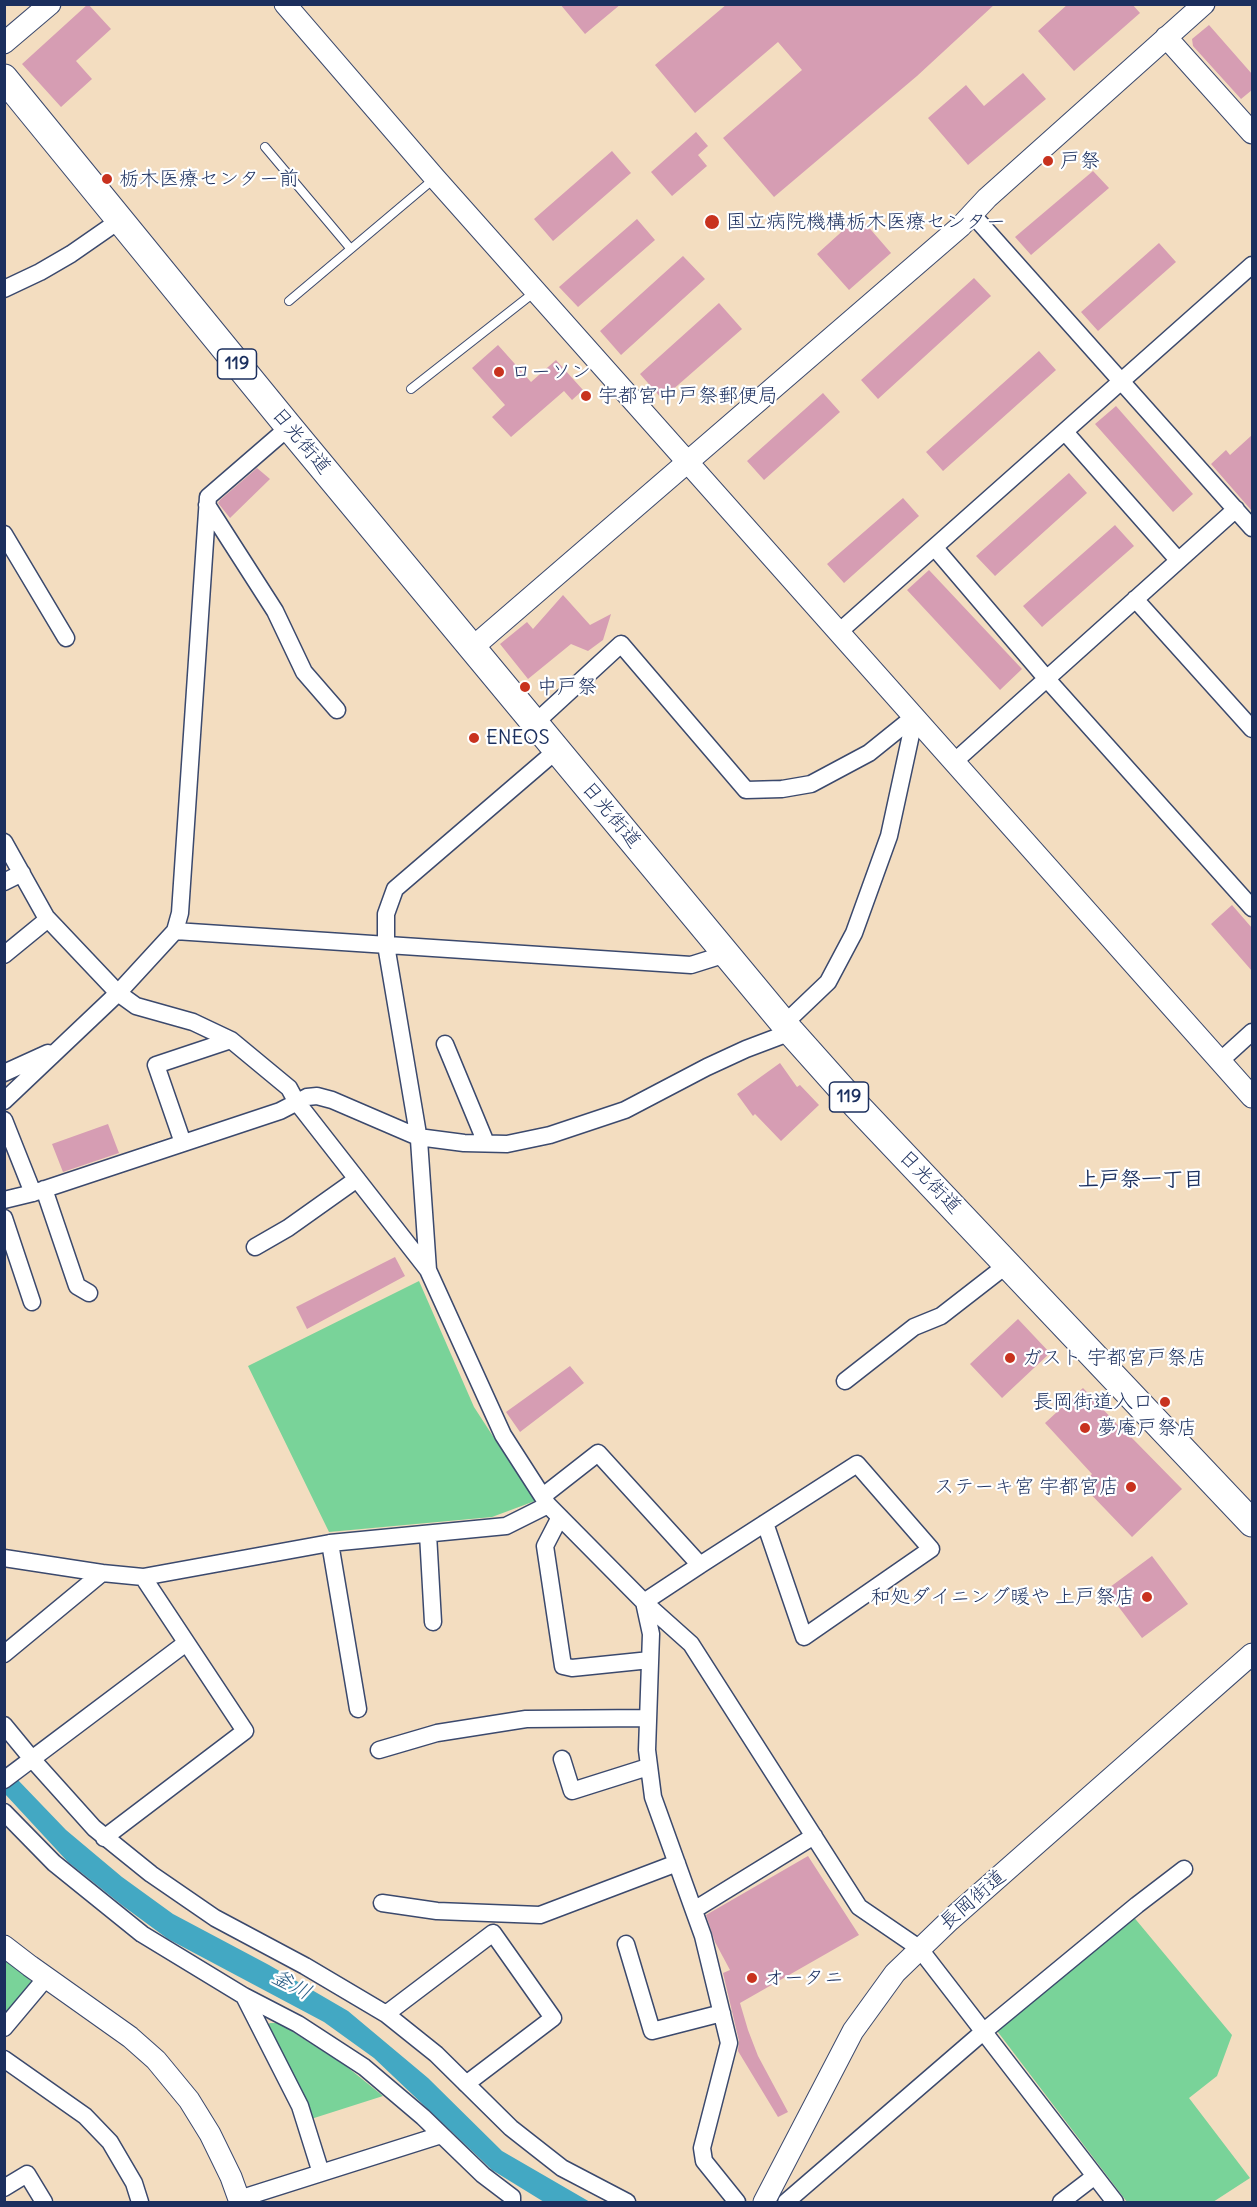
<!DOCTYPE html>
<meta charset="utf-8">
<style>
body{margin:0}
#map{position:relative;width:1257px;height:2207px;overflow:hidden;background:#f3ddc0;font-family:Delius,sans-serif}
canvas{display:block}
.frame{position:absolute;inset:0;border:6px solid #1b2f5e;pointer-events:none}
</style>
<div id="map">
<canvas width="1257" height="2207"></canvas>
<div class="frame"></div>
</div>
<script>
const ctx = document.querySelector('canvas').getContext('2d');
ctx.lineJoin = 'round';
function paint(path, color) {
  ctx.fillStyle = color;
  ctx.fill(path, 'evenodd');
}
function toPath(rows) {
  const path = new Path2D();
  for (const r of rows) {
    path.moveTo(r[0], r[1]);
    for (let i = 2; i < r.length; i += 2) path.lineTo(r[i], r[i + 1]);
  }
  return path;
}
function trace(path, color, width, dash) {
  ctx.strokeStyle = color;
  ctx.lineWidth = width;
  ctx.lineCap = dash ? 'butt' : 'round';
  ctx.setLineDash(dash || []);
  ctx.stroke(path);
}
function write(font, color, halo, rows, align = 'center') {
  ctx.font = font + ' Delius,"Klee One",sans-serif';
  ctx.lineWidth = 4.5;
  ctx.setLineDash([]);
  ctx.textBaseline = 'middle';
  ctx.strokeStyle = halo;
  ctx.fillStyle = color;
  for (const [text, x, y, turn = 0] of rows) {
    ctx.save();
    ctx.translate(x, y);
    ctx.rotate((+turn || 0) * Math.PI / 180);
    ctx.textAlign = isNaN(turn) ? turn : align;
    if (halo) ctx.strokeText(text, 0, 0);
    ctx.fillText(text, 0, 0);
    ctx.restore();
  }
}
paint(toPath([
 [419,1281,474,1407,535,1501,492,1517,329,1532,248,1366],
 [1132,1915,1232,2035,1217,2076,1189,2098,1250,2178,1213,2202,1127,2202,988,2019],
 [5,1957,33,1983,5,2015],
 [270,2023,279,2023,346,2066,383,2096,311,2119,266,2026]
]), '#79d399');
paint(toPath([
 [17,1779,66,1830,122,1877,173,1914,269,1965,348,2011,428,2078,502,2151,590,2202,544,2202,492,2170,374,2058,324,2022,168,1939,123,1906,68,1862,5,1794,5,1788]
]), '#43a8c3');
paint(toPath([
 [88,4,111,29,76,61,92,79,61,107,22,64],
 [560,4,621,4,585,34],
 [727,4,995,4,917,76,774,197,723,138,802,70,778,42,695,113,655,65],
 [1068,4,1132,4,1140,13,1074,71,1038,31],
 [1209,25,1252,74,1252,90,1241,99,1193,46,1192,39],
 [1023,73,1046,99,968,165,928,118,966,85,984,106],
 [696,132,708,146,698,155,707,166,672,196,651,172],
 [612,151,631,173,553,241,534,219],
 [1093,171,1109,188,1031,255,1015,237],
 [859,216,891,253,849,290,817,254],
 [637,219,655,240,578,307,559,287],
 [1159,243,1176,262,1098,331,1081,312],
 [683,256,705,279,621,355,600,331],
 [974,278,991,296,878,399,861,380],
 [719,303,742,329,662,399,640,374],
 [498,345,531,382,556,360,583,390,572,400,564,391,511,437,492,417,505,405,472,368],
 [1039,351,1056,370,943,471,926,452],
 [823,393,840,412,764,480,747,461],
 [1116,406,1193,494,1173,512,1095,424],
 [1252,435,1252,511,1211,464,1226,450,1230,455],
 [257,468,270,479,230,518,218,503,220,500],
 [1069,473,1087,493,995,576,976,556],
 [903,498,919,516,844,583,827,564],
 [1115,525,1134,546,1042,627,1023,606],
 [929,570,1022,669,1000,690,907,590],
 [563,595,590,625,611,614,603,640,588,651,571,644,528,679,500,644,527,622,533,629],
 [1232,905,1252,928,1252,971,1211,924],
 [780,1063,797,1087,800,1085,819,1105,781,1141,755,1114,753,1116,737,1094],
 [108,1124,119,1153,63,1172,52,1144],
 [395,1257,405,1276,307,1329,296,1307],
 [1018,1319,1050,1353,1002,1398,970,1364],
 [570,1366,584,1383,520,1432,506,1412],
 [1083,1388,1130,1438,1131,1437,1182,1489,1132,1537,1081,1484,1092,1474,1045,1423],
 [1152,1556,1188,1604,1142,1638,1106,1590],
 [808,1856,859,1935,740,2003,748,2030,758,2056,788,2112,778,2117,738,2051,739,2041,723,1973,730,1970,715,1942,706,1915]
]), '#d69db3');
const service = toPath([
 [265,147,350,248],
 [289,301,435,178],
 [411,389,536,291]
]);
const minor = toPath([
 [972,214,1252,528],
 [4,289,40,272,71,254,120,220],
 [1065,432,1178,560],
 [207,505,275,611,304,672,337,710],
 [4,534,66,638],
 [935,548,1046,678,1252,908],
 [1135,599,1252,729],
 [840,631,1252,265],
 [535,723,621,644,746,790,782,789,811,784,869,753,915,716],
 [955,761,1236,509],
 [4,842,46,917,118,993,136,1006,193,1022,231,1040,289,1088,296,1101,428,1270,503,1435,548,1505,644,1602,651,1634,647,1750,653,1797,703,1936,729,2043,702,2148,704,2161,737,2202],
 [4,882,22,873],
 [175,931,180,913,208,497,289,427],
 [4,955,48,919],
 [784,1024,828,982,854,933,889,836,915,716],
 [445,1044,486,1143],
 [1220,1061,1252,1032],
 [4,1073,48,1053],
 [4,1101,118,993,175,931,691,965,726,954],
 [4,1120,33,1193],
 [183,1143,156,1065,231,1040],
 [44,1189,77,1286,89,1293],
 [4,1200,33,1193,280,1111,307,1097,317,1096,332,1100,418,1137,464,1143,507,1144,550,1135,625,1110,707,1067,746,1049,791,1032],
 [4,1218,32,1302],
 [255,1247,288,1228,357,1179],
 [428,1270,419,1140,386,945,386,914,395,889,557,750],
 [845,1381,914,1327,941,1316,1008,1264],
 [543,1496,598,1453,700,1565,644,1602,691,1644,859,1907,919,1948,1115,2202],
 [560,1517,545,1546,563,1666,572,1668,650,1660],
 [428,1534,433,1622],
 [330,1543,358,1709],
 [4,1558,102,1573],
 [700,1565,857,1464,931,1549,804,1637,765,1523],
 [143,1577,330,1543,506,1526,548,1505],
 [4,1654,102,1573,143,1577,245,1731,104,1838],
 [4,1725,32,1759,94,1828,151,1874,215,1918,305,1966,386,2014,436,2054,511,2128,562,2168,627,2202],
 [379,1750,437,1733,526,1719,648,1718],
 [562,1759,572,1791,648,1767],
 [4,1780,186,1643],
 [4,1812,54,1863,142,1934,244,1996,298,2024,364,2067,423,2117,483,2175,512,2197,512,2202],
 [382,1903,437,1911,540,1915,677,1863],
 [694,1910,814,1836],
 [626,1944,652,2031,722,2013],
 [244,1996,300,2106,321,2173],
 [386,2014,493,1933,553,2018,466,2084],
 [4,2028,46,1978],
 [4,2059,85,2116,110,2142,134,2183,140,2202],
 [4,2188,27,2174,44,2202],
 [239,2199,441,2135],
 [786,2202,983,2032,1137,1905,1184,1869],
 [1061,2202,1095,2176]
]);
const tertiary = toPath([
 [285,4,435,178,1252,1097],
 [1166,37,1252,133],
 [4,43,50,4],
 [472,648,961,226,987,198,1204,4],
 [4,1946,30,1966,130,2037,156,2060,189,2100,210,2134,231,2177,240,2202],
 [764,2202,853,2031,895,1973,950,1920,1252,1654]
]);
const trunk = toPath([
 [4,78,289,427,791,1032,857,1106,1252,1523]
]);
trace(service, '#3b496d', 10);
trace(minor, '#3b496d', 19);
trace(tertiary, '#3b496d', 23);
trace(trunk, '#3b496d', 29);
trace(service, '#fff', 8);
trace(minor, '#fff', 16);
trace(tertiary, '#fff', 21);
trace(trunk, '#fff', 27);
for (const [x, y, r, color] of [
 [1048,161,6,"#c8321e"],
 [107,179,6,"#c8321e"],
 [712,222,8,"#c8321e"],
 [499,372,6,"#c8321e"],
 [586,396,6,"#c8321e"],
 [525,687,6,"#c8321e"],
 [474,738,6,"#c8321e"],
 [1010,1358,6,"#c8321e"],
 [1165,1402,6,"#c8321e"],
 [1085,1428,6,"#c8321e"],
 [1131,1487,6,"#c8321e"],
 [1147,1597,6,"#c8321e"],
 [752,1978,6,"#c8321e"]
]) {
  const dot = new Path2D();
  dot.arc(x, y, r, 0, 2 * Math.PI);
  ctx.fillStyle = color;
  ctx.fill(dot);
  trace(dot, '#fff', 2);
}
for (const [x, y, w] of [
 [237,364,39],
 [849,1097,39]
]) {
  const box = new Path2D();
  box.roundRect(x - w / 2, y - 15, w, 30, 4.5);
  ctx.fillStyle = '#fff';
  ctx.fill(box);
  trace(box, '#1b2f5e', 1.5);
}
write('bold 18px', '#1b2f5e', null, [
 ["119",237,364],
 ["119",849,1097]
]);
write('20px', '#1b2f5e', '#fff', [
 ["戸祭",1060,161],
 ["栃木医療センター前",119,179],
 ["国立病院機構栃木医療センター",726,222],
 ["ローソン",511,372],
 ["宇都宮中戸祭郵便局",598,396],
 ["中戸祭",537,687],
 ["ENEOS",486,738],
 ["ガスト 宇都宮戸祭店",1022,1358],
 ["長岡街道入口",1153,1402,"right"],
 ["夢庵戸祭店",1097,1428],
 ["ステーキ宮 宇都宮店",1119,1487,"right"],
 ["和処ダイニング暖や 上戸祭店",1135,1597,"right"],
 ["オータニ",764,1978]
], 'left');
write('20px', '#1b2f5e', '#fff', [
 ["日光街道",301,441,50],
 ["日光街道",611,815,50],
 ["日光街道",930,1182,46],
 ["長岡街道",973,1900,-41]
]);
write('bold 21px', '#1b2f5e', '#fff', [
 ["上戸祭一丁目",1141,1180]
]);
write('italic 21px', '#2b5f86', '#fff', [
 ["釜川",291,1985,28]
]);
</script>
